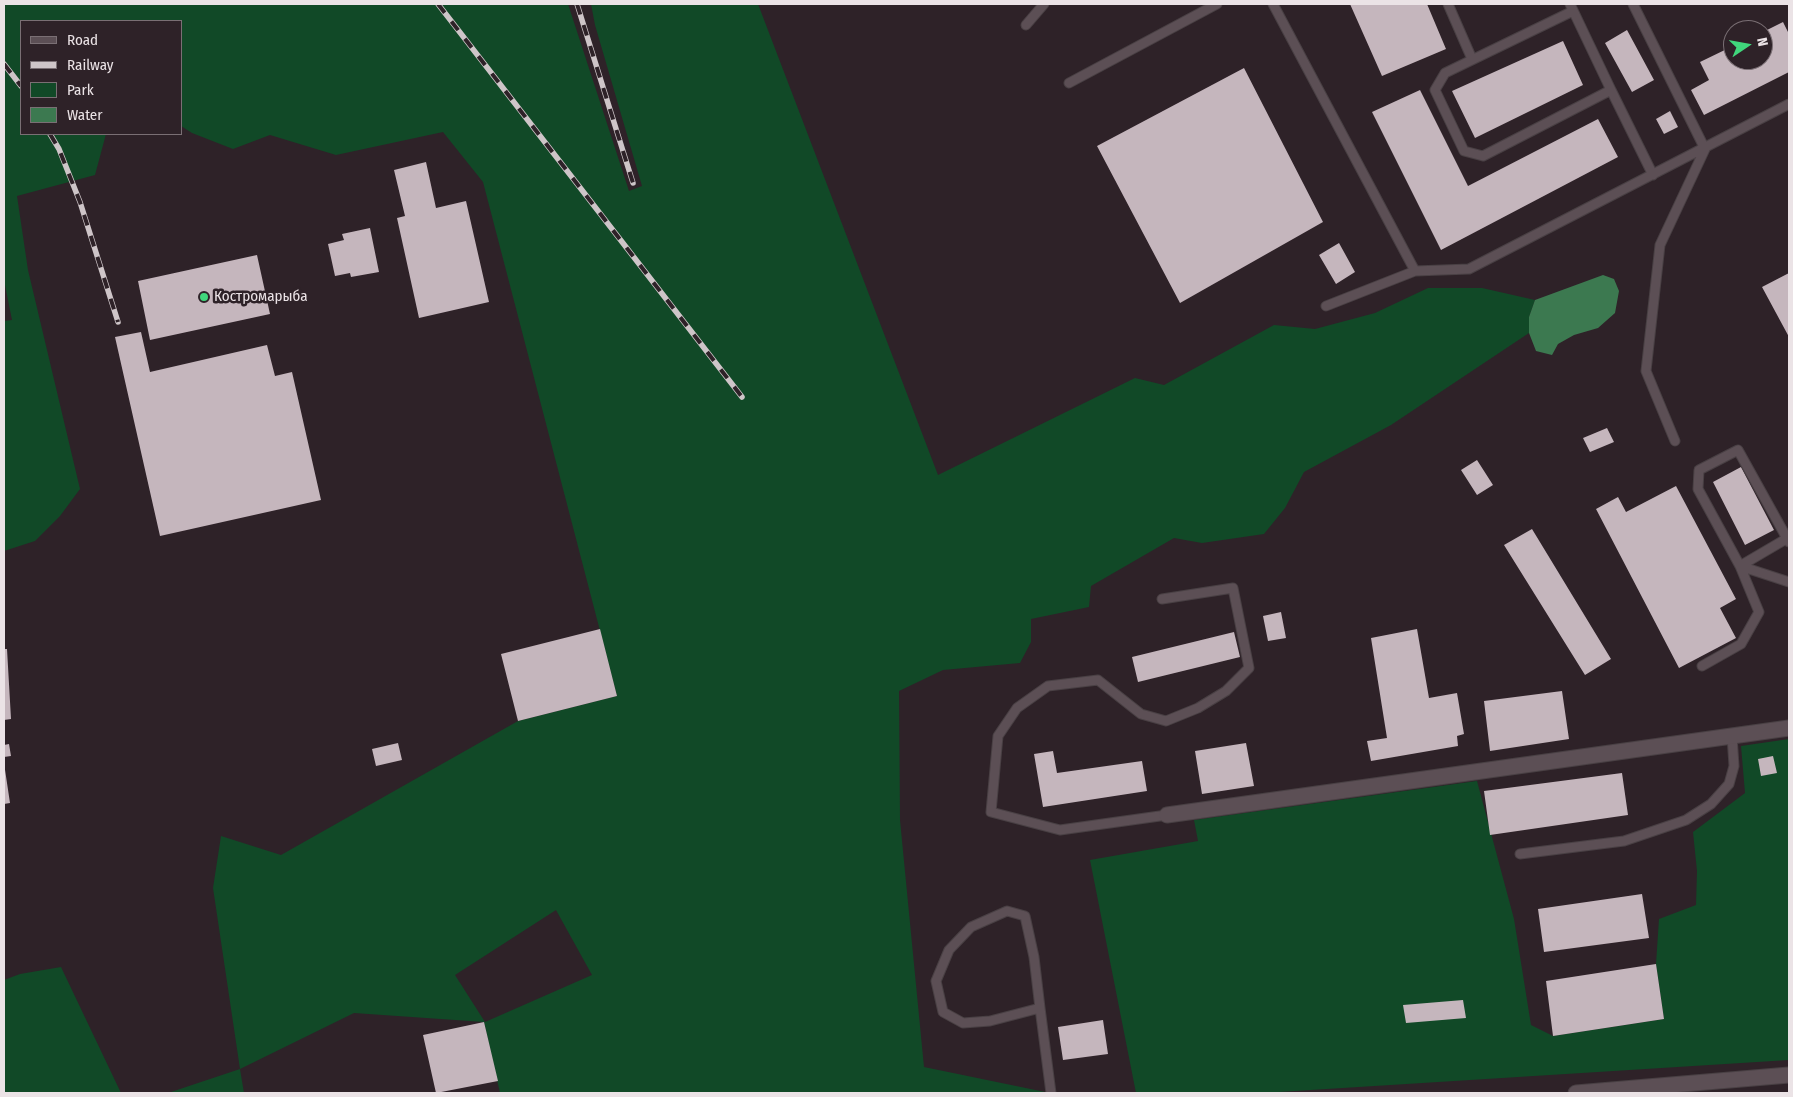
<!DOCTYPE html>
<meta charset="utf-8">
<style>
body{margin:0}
#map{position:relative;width:1793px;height:1097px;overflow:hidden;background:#2e2228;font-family:"Fira Sans Condensed",sans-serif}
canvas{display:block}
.frame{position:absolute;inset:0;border:5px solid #ebe3e6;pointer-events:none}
.legend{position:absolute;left:20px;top:20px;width:162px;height:115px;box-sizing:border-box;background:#2e2228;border:1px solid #7a6f74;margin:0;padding:6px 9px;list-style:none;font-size:15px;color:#ebe3e6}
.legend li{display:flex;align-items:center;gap:10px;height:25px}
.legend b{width:25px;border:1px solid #7a6f74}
.north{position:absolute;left:1723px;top:20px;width:50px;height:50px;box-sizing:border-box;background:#2e2228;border:1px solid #7a6f74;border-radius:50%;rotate:78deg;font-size:14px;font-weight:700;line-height:20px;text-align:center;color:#ebe3e6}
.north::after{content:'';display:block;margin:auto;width:18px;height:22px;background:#40d77c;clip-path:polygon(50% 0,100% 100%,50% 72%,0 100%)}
</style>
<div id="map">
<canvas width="1793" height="1097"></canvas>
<div class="frame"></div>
<ul class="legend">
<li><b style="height:6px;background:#5c4f55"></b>Road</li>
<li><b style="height:6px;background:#cec5c8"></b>Railway</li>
<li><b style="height:14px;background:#114927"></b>Park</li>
<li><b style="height:14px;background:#3c7950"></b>Water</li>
</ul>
<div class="north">N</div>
</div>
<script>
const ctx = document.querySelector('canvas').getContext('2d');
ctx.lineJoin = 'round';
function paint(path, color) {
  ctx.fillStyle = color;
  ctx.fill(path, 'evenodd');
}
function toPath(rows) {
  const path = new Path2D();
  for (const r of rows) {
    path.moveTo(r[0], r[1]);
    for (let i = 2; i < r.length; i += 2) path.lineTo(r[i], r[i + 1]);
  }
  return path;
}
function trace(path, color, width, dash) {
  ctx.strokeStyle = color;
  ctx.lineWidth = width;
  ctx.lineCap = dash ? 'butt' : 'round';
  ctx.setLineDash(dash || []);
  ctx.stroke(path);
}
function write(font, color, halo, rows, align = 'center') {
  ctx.font = font + ' "Fira Sans Condensed",sans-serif';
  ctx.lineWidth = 5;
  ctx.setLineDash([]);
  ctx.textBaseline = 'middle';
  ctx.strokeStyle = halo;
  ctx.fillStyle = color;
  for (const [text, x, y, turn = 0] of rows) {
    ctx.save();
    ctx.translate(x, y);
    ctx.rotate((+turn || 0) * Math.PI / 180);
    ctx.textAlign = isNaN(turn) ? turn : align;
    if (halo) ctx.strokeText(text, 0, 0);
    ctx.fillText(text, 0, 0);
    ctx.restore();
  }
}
paint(toPath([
 [4,4,568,4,629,191,642,186,595,25,591,4,758,4,938,475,1135,378,1164,385,1274,325,1315,329,1375,313,1428,288,1482,288,1535,300,1529,317,1529,333,1391,425,1304,472,1285,508,1264,534,1202,543,1174,538,1091,586,1089,607,1031,619,1031,642,1020,663,943,670,899,691,900,820,924,1067,1050,1093,500,1093,484,1022,354,1013,240,1069,244,1093,168,1093,240,1069,213,888,221,836,281,855,518,721,617,696,483,182,443,132,336,155,270,135,233,149,192,133,181,126,181,21,21,21,21,134,106,134,95,175,17,196,28,270,80,489,60,516,35,541,4,551,4,321,12,320,4,280],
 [556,910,592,975,485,1022,455,975],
 [1789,739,1789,1060,1263,1093,1136,1093,1090,860,1198,841,1194,820,1477,781,1514,919,1531,1025,1553,1036,1664,1019,1656,964,1659,919,1696,905,1697,871,1693,832,1745,793,1741,746],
 [61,967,121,1093,4,1093,4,980,20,974]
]), '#114927');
paint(toPath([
 [1603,275,1614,279,1619,291,1615,313,1598,328,1574,335,1558,344,1552,355,1536,351,1529,333,1529,317,1535,300]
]), '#3c7950');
paint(toPath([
 [1350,4,1427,4,1446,49,1382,76],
 [1783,22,1789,34,1789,72,1704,115,1691,90,1709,80,1700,62,1733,46,1733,60,1763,60,1763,32],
 [1627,30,1654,80,1632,92,1605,43],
 [1563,41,1583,85,1475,138,1452,91],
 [1244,68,1323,222,1180,303,1097,146],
 [1420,90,1468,186,1598,119,1618,157,1441,250,1372,112],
 [1670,111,1678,127,1664,134,1656,119],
 [426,162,436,208,466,201,489,302,419,318,397,218,405,216,394,170],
 [370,228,379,272,351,277,350,273,335,276,328,244,344,240,342,234],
 [1339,243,1355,272,1336,284,1319,255],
 [257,255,270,314,150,340,138,281],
 [1789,273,1789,337,1762,287],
 [141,332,150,372,267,345,275,376,292,372,321,500,160,536,115,337],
 [1607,428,1614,442,1590,452,1583,438],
 [1477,460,1493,485,1477,495,1461,470],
 [1741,467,1774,530,1745,545,1713,482],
 [1676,486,1736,599,1720,608,1736,638,1679,668,1596,509,1618,497,1626,512],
 [1532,529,1611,659,1585,675,1504,545],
 [1281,612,1286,638,1268,641,1263,616],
 [600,629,617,696,518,721,501,654],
 [1417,629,1429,698,1457,693,1464,734,1457,736,1458,746,1371,761,1367,741,1387,738,1371,638],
 [1234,632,1240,657,1138,682,1132,657],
 [4,649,7,649,11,719,4,720],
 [1562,691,1569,739,1490,751,1484,701],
 [398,743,402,760,376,766,372,749],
 [1246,743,1254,786,1202,794,1195,751],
 [9,744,11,756,4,757,4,745],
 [1053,751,1057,773,1142,761,1147,791,1043,807,1034,754],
 [1773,756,1777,773,1761,776,1758,759],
 [4,763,10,803,4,804],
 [1622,773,1628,815,1490,835,1484,791],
 [1642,894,1649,938,1544,952,1538,909],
 [1656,964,1664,1019,1553,1036,1546,981],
 [1463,1000,1466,1018,1406,1023,1403,1005],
 [1103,1020,1108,1054,1063,1060,1058,1027],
 [484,1022,498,1081,436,1093,423,1035]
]), '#c5b6bd');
const lane = toPath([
 [1273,4,1415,271],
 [1448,4,1472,59],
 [1570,4,1611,90],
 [1633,4,1705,149,1660,245,1646,371,1675,441],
 [1573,11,1445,73,1435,90,1464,151,1483,156,1611,90,1653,175],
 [1026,25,1044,4],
 [1069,83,1217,4],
 [1326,306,1415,271,1469,269,1789,104],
 [1789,542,1738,450,1699,470,1698,489,1740,566,1789,582],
 [1162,599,1233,588,1249,668,1226,691,1198,708,1166,721,1141,714,1098,680,1048,686,1017,708,998,736,991,812,1060,830,1167,815],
 [1702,666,1741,644,1759,612,1740,566,1786,539],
 [1520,854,1624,841,1686,820,1711,804,1729,784,1734,766,1732,736],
 [1040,1008,990,1021,963,1023,943,1012,936,981,949,950,971,927,1007,911,1025,916,1034,957,1040,1008,1051,1093]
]);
const street = toPath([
 [1167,815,1789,728],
 [1576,1093,1789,1075]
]);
trace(lane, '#494044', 11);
trace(street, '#494044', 17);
trace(lane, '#5c4f55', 9);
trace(street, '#5c4f55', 15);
const rail = toPath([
 [438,4,742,397],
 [577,4,633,183],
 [4,64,21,86],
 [50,134,59,149,80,202,118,322]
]);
trace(rail, '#cec5c8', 5.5);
trace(rail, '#2e2228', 4, [11]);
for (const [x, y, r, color] of [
 [204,297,5,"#40d77c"]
]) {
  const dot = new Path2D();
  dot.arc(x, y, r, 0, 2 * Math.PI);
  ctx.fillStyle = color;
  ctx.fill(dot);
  trace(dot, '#2e2228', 2);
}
write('15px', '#ebe3e6', '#2e2228', [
 ["Костромарыба",214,297]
], 'left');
</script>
